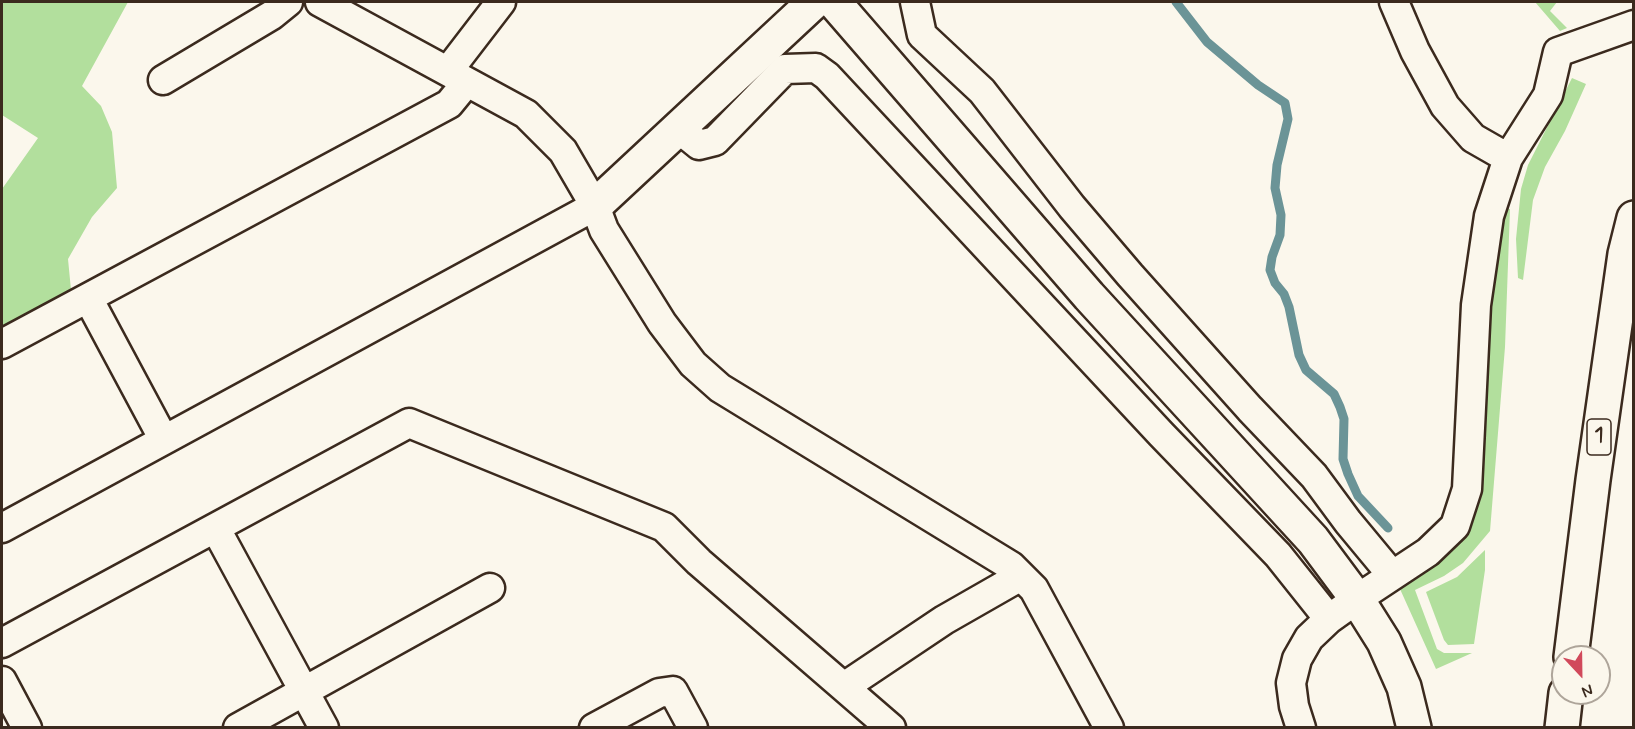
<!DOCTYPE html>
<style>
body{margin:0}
#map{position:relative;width:1635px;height:729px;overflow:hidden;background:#fbf7ec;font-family:Mynerve,sans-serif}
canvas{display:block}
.frame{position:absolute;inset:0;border:3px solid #3b2a1e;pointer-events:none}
.north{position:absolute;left:1551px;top:645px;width:60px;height:60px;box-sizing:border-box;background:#fbf7ec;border:2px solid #aea59a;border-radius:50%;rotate:158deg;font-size:16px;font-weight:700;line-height:24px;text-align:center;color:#3b2a1e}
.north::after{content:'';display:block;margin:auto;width:21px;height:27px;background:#d1495b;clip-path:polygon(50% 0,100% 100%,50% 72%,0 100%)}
</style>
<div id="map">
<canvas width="1635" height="729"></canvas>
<div class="frame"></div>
<div class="north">N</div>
</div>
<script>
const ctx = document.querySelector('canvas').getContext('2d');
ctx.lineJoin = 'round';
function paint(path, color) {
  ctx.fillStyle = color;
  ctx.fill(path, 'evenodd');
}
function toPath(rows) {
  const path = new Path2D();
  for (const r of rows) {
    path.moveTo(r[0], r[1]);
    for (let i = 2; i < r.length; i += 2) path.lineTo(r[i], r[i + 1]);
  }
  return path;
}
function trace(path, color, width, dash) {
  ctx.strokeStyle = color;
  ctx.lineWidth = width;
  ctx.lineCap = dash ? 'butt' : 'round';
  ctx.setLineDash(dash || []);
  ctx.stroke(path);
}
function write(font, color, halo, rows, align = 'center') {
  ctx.font = font + ' Mynerve,sans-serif';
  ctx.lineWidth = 5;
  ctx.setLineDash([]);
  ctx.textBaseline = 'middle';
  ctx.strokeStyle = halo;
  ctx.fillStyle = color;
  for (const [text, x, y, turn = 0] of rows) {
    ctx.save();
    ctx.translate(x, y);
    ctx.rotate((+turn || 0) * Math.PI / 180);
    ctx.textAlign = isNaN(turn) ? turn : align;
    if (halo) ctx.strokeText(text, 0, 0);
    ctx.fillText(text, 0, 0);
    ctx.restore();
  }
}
paint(toPath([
 [2,2,128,2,82,86,101,106,112,132,117,188,92,217,68,259,71,290,2,328,2,189,38,138,2,115],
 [1535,2,1557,2,1550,11,1567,28,1560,31],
 [1572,78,1586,84,1565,131,1545,167,1533,200,1523,280,1518,278,1516,239,1521,189,1528,165],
 [1505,209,1510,209,1505,347,1490,531,1463,563,1444,576,1415,590,1437,649,1444,653,1472,653,1436,669,1400,589,1438,562,1457,545,1469,529,1478,507,1482,484,1482,423,1489,311,1495,253],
 [1485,550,1485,570,1474,644,1448,645,1444,640,1426,592,1457,577]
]), '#b2df9d');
trace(toPath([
 [1176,2,1207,42,1258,85,1285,103,1288,119,1277,165,1275,188,1281,215,1280,235,1272,257,1270,270,1275,283,1284,294,1289,307,1299,355,1306,370,1334,394,1340,407,1344,419,1343,459,1348,474,1358,496,1388,528]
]), '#6b9497', 9);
const street = toPath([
 [320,2,526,114,563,151,595,206,604,230,662,323,693,364,720,388,1011,566,1034,589,1109,728],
 [915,2,922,35,982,91,1072,207,1130,275,1250,409,1314,476,1348,522,1392,575],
 [1394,2,1415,51,1445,106,1473,138,1508,158],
 [448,71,501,2],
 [163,80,272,15,288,2],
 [678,128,699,145,715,141,785,69,816,68,827,76,1161,434,1278,555,1329,619],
 [88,298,164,440],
 [2,344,449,104,467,82],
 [2,528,595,206],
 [216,529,324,728],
 [2,643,409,423,664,527,699,562,891,728],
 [2,681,27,728],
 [844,687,944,620,1021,576],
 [238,728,490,588],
 [594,728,659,693,673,691,693,728],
 [1301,728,1294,706,1291,683,1297,659,1309,638,1329,619,1357,599,1428,552,1455,526,1467,489,1476,305,1489,216,1508,158,1548,95,1558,52,1634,25]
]);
const secondary = toPath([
 [834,2,1089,296,1313,540,1357,599,1384,642,1404,687,1414,728],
 [595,206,814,2]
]);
const highway = toPath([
 [1571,657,1593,480,1625,254,1634,218],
 [1562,728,1566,693]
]);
trace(street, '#3b2a1e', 33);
trace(secondary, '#3b2a1e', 38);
trace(highway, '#3b2a1e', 38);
trace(street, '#fbf7ec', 28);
trace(secondary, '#fbf7ec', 33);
trace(highway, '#fbf7ec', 33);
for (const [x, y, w] of [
 [1599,437,24]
]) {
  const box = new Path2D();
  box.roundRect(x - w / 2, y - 18, w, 36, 4.5);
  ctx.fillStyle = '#fbf7ec';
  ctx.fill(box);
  trace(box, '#3b2a1e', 1.5);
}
write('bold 21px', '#3b2a1e', null, [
 ["1",1599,437]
]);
</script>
